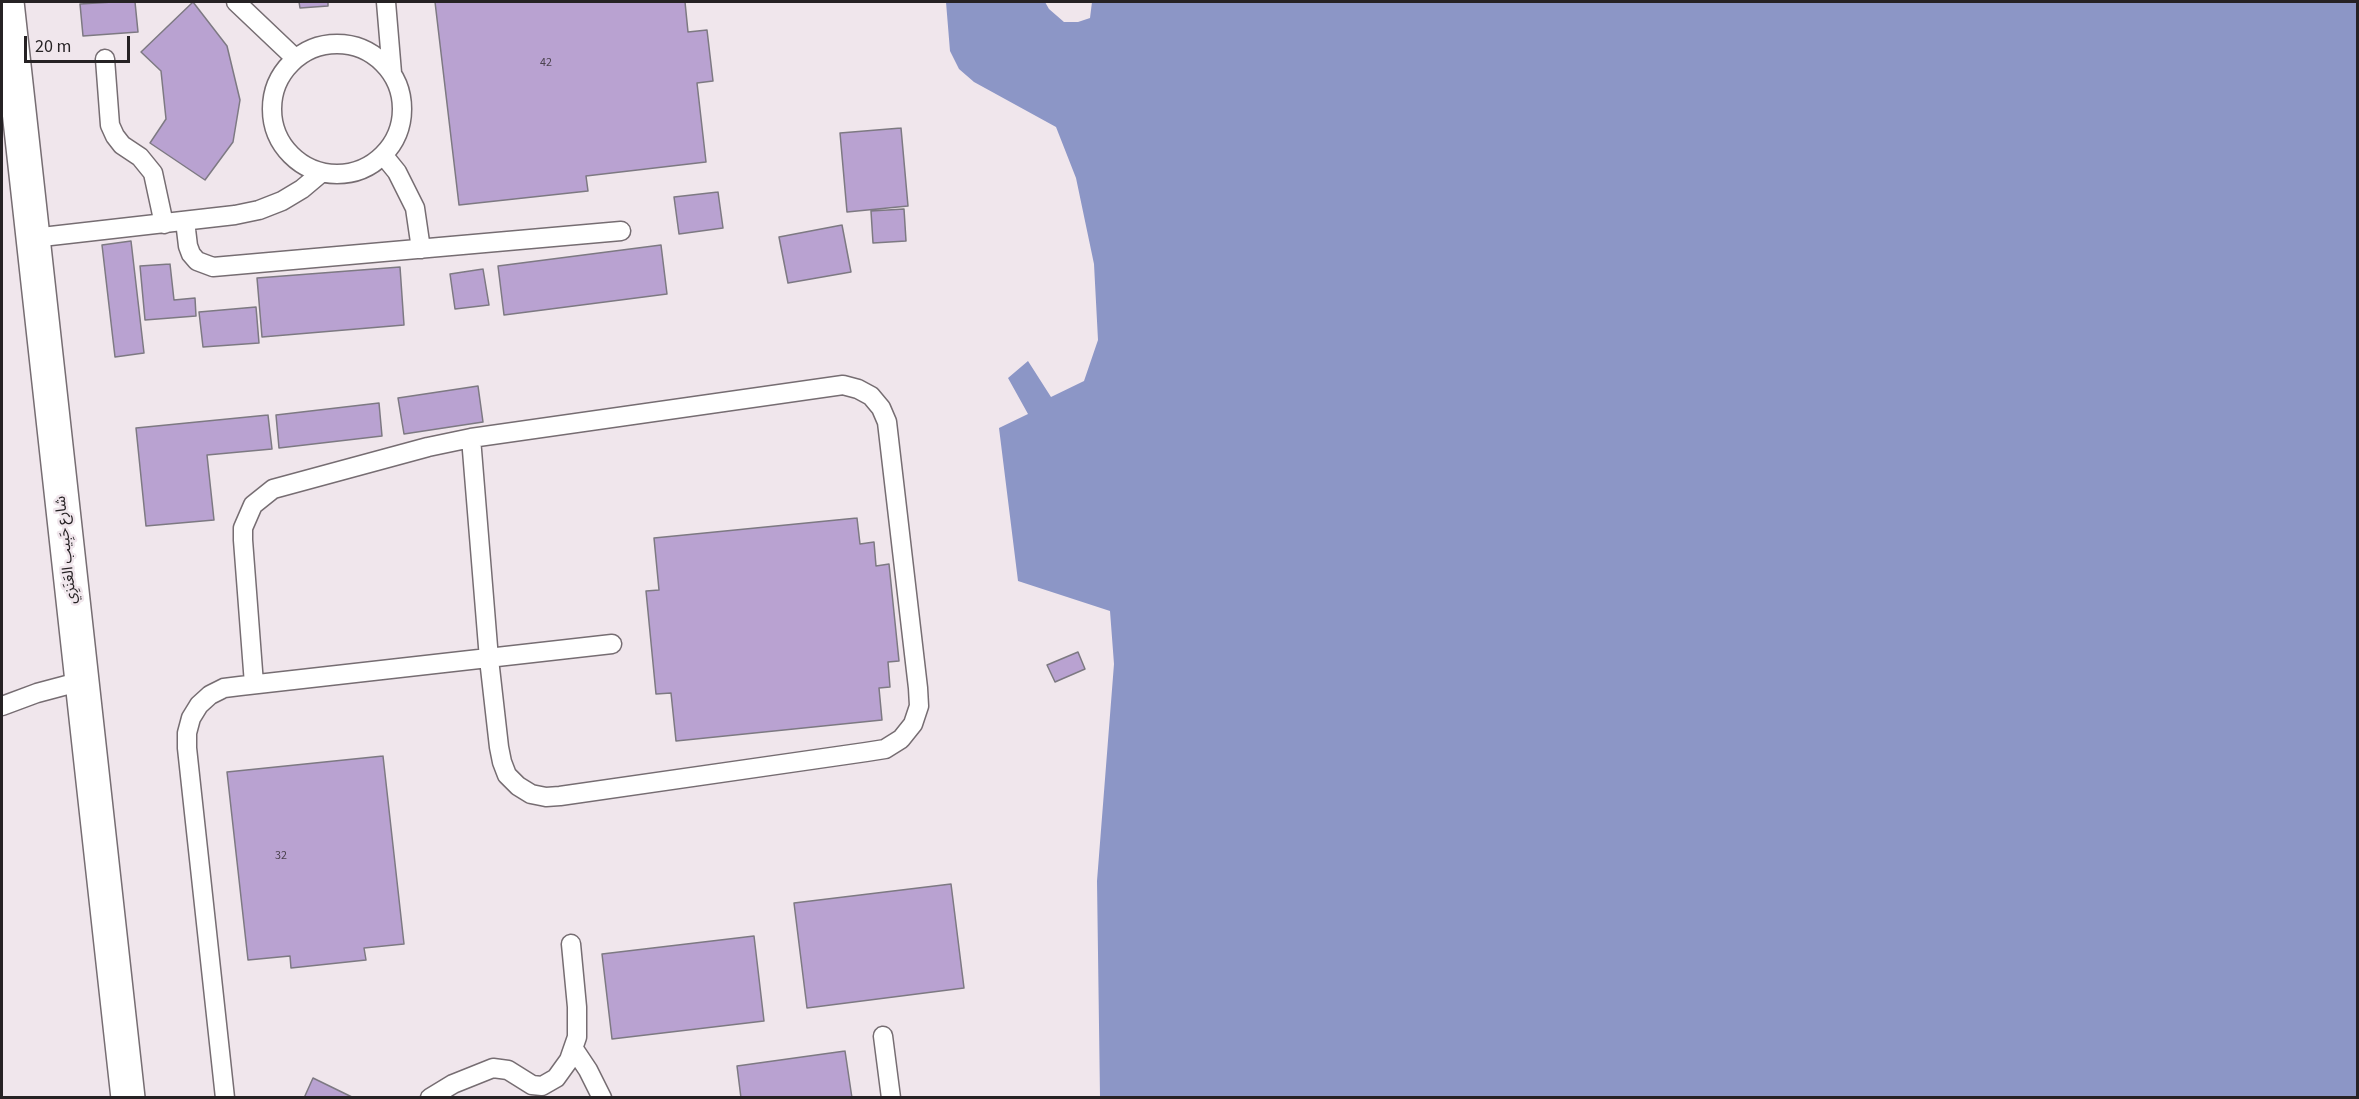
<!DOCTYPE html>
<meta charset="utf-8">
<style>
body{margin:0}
#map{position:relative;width:2359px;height:1099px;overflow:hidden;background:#f0e6ec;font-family:"Source Sans 3",sans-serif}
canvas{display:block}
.frame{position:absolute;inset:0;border:3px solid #262224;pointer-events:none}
.scale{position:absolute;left:24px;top:36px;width:106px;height:27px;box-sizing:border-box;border:3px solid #262224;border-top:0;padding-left:8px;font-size:18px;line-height:21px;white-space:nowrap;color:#262224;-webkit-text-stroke:4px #f0e6ec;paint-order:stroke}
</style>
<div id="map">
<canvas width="2359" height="1099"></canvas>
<div class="frame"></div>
<div class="scale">20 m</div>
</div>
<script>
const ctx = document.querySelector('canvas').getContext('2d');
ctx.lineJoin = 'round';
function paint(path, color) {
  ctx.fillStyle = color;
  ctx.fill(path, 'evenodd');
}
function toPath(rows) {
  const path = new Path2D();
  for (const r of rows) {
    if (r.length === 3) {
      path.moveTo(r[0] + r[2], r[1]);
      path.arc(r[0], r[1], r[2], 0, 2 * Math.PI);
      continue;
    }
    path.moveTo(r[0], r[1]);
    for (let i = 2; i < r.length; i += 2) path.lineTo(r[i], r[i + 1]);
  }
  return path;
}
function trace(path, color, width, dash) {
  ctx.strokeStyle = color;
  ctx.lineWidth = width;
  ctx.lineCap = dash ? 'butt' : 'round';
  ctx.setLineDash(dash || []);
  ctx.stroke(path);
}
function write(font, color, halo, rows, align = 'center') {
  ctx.font = font + ' "Source Sans 3","Noto Sans Arabic",sans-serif';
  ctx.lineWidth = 5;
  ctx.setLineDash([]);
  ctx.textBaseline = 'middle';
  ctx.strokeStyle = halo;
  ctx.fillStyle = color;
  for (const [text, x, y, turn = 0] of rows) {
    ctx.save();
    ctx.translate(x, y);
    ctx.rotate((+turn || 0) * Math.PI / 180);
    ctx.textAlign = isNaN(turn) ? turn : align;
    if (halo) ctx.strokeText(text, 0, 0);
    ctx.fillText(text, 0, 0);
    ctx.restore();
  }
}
paint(toPath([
 [946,2,1045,2,1049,9,1064,22,1078,22,1090,18,1092,2,2357,2,2357,1097,1100,1097,1097,881,1114,664,1110,611,1018,581,999,428,1028,414,1008,378,1028,361,1051,397,1084,381,1098,340,1094,264,1076,178,1056,127,974,82,959,69,950,51]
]), '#8c96c6');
const building = toPath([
 [113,2,135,2,138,32,83,36,80,4,113,2],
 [193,2,227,46,240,100,233,142,205,180,150,143,166,119,161,71,141,52,193,2],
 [299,2,328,2,328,6,300,8,299,2],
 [435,2,685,2,688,32,707,30,713,81,697,83,706,162,586,176,588,191,459,205,435,2],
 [901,128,908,206,847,212,840,133,901,128],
 [718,192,723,228,679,234,674,197,718,192],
 [904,209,906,241,873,243,871,211,904,209],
 [842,225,851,272,788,283,779,237,842,225],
 [131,241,144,353,115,357,102,245,131,241],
 [661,245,667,294,504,315,498,266,661,245],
 [170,264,174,300,195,298,196,316,145,320,140,266,170,264],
 [400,267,404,325,262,337,257,278,400,267],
 [483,269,489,305,455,309,450,274,483,269],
 [256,307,259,343,203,347,199,312,256,307],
 [478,386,483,422,404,434,398,398,478,386],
 [379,403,382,436,279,448,276,415,379,403],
 [268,415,272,449,207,455,214,520,146,526,136,428,268,415],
 [857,518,860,544,874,542,876,566,889,564,899,661,888,662,890,687,879,688,882,720,676,741,671,693,656,694,646,591,659,590,654,538,857,518],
 [1078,652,1085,669,1055,682,1047,665,1078,652],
 [383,756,404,944,364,948,366,960,291,968,290,956,248,960,227,772,383,756],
 [951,884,964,988,807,1008,794,903,951,884],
 [754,936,764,1021,612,1039,602,954,754,936],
 [845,1051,852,1098,741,1098,737,1066,845,1051],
 [313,1078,354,1098,304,1098,313,1078]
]);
paint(building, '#b9a2d1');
trace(building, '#7d7982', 1.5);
const service = toPath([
 [236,2,295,58],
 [386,2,392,73],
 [337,109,65],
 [105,59,110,125,115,136,122,145,140,157,153,173,164,224],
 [384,156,397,172,415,208,421,249],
 [185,221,188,246,191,254,197,261,213,267,621,231],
 [33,238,235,215,259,210,282,201,302,189,321,173],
 [254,684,243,540,243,528,253,505,273,489,428,447,471,438,843,385,858,389,871,396,881,408,887,422,918,688,919,706,913,724,901,739,885,749,866,752,560,796,546,797,531,794,518,786,507,775,502,762,499,747,489,659,471,438],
 [2,706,37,693,82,681],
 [883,1036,891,1098],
 [574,1049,588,1070,602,1098],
 [225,1098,187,748,187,733,191,718,199,705,210,695,224,688,240,686,612,644],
 [430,1098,453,1084,493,1068,508,1070,532,1085,542,1086,556,1078,569,1060,577,1037,577,1007,571,944]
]);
const minor = toPath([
 [7,2,128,1098]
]);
trace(service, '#766d72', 21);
trace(minor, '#766d72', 36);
trace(service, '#fff', 18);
trace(minor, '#fff', 33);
write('12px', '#4b424f', null, [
 ["42",546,63],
 ["32",281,856]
]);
write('15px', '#262224', '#f0e6ec', [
 ["شارع حَبِيب العَنَزِي",67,550,-96]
]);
</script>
